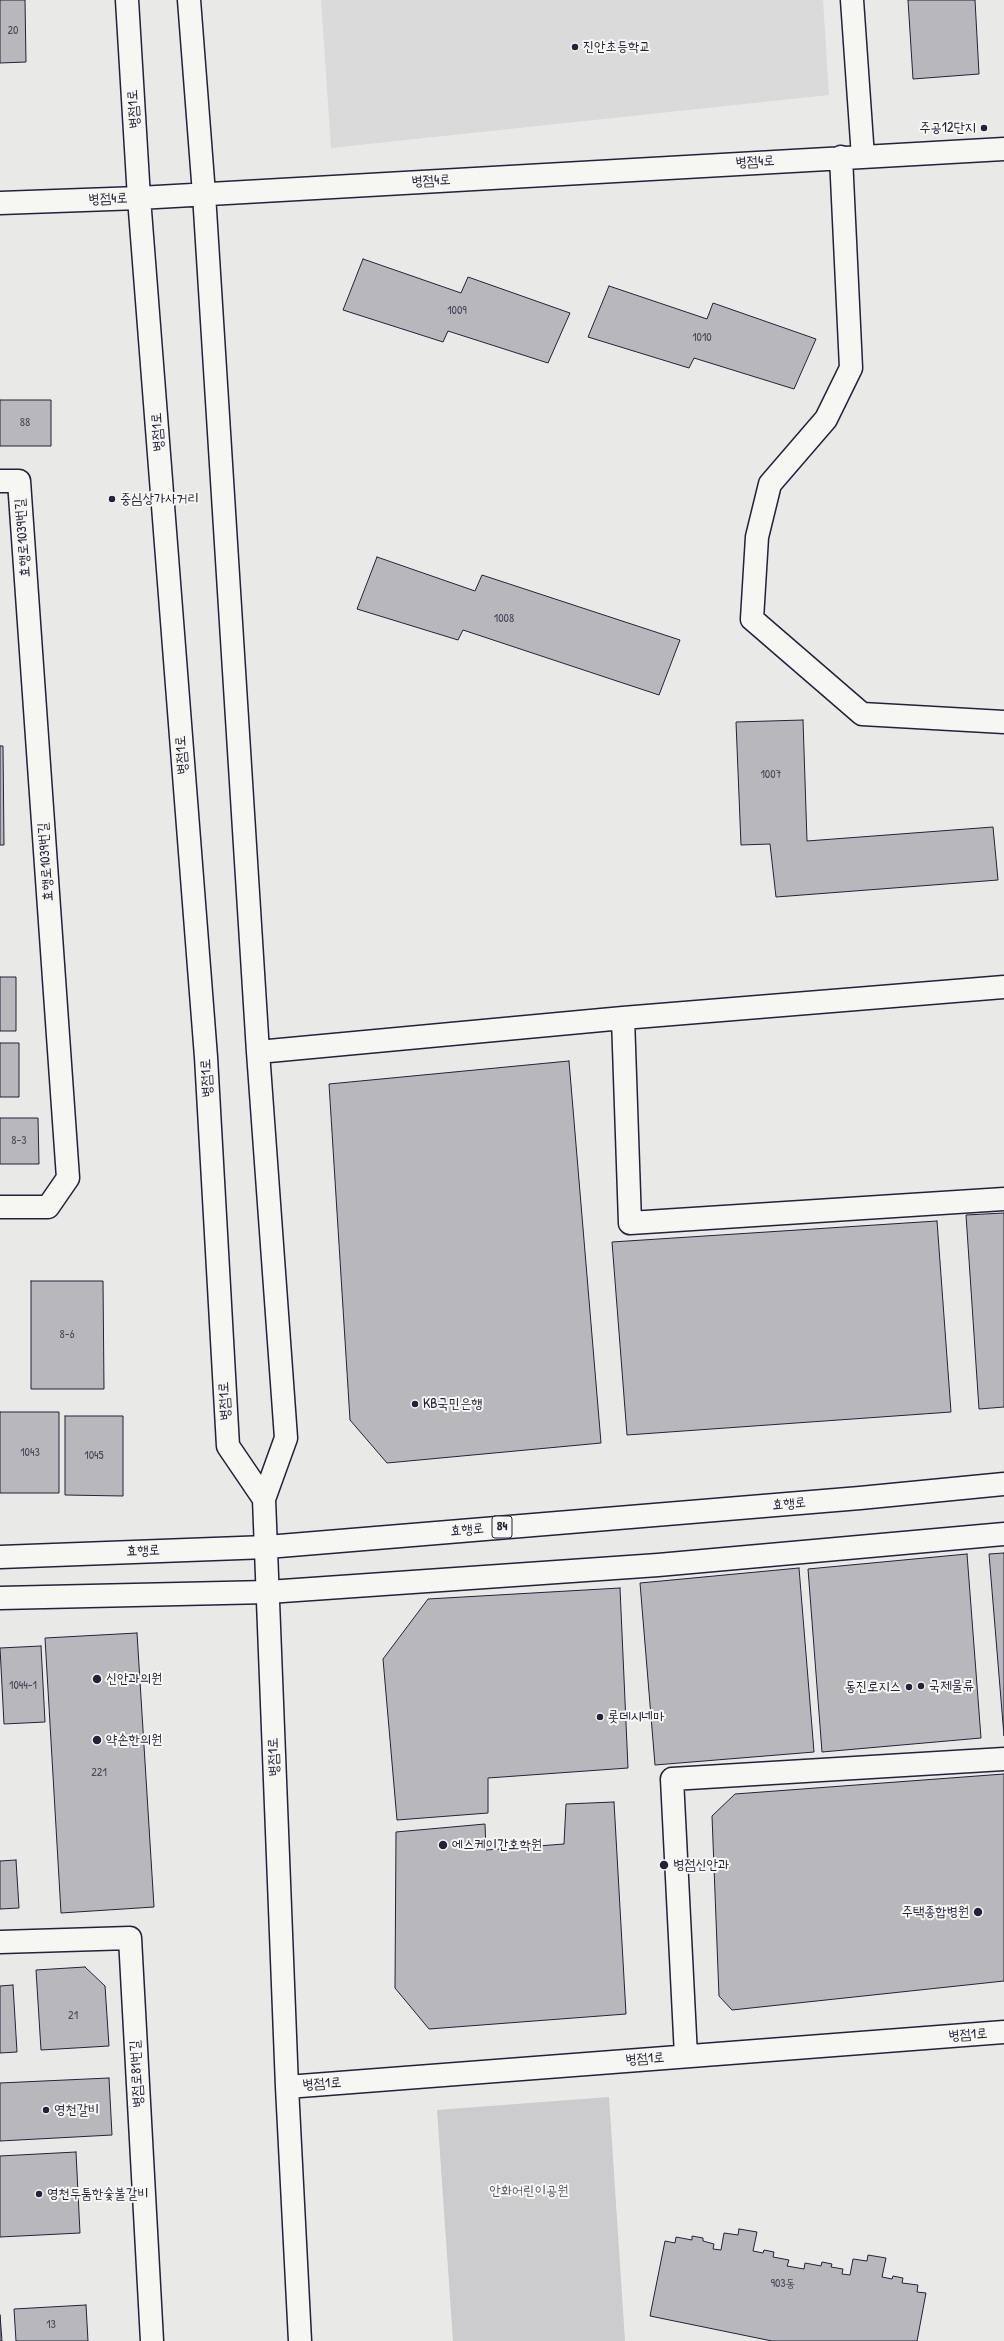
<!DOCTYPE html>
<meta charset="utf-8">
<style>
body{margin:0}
canvas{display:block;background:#e9e9e7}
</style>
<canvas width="1004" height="2341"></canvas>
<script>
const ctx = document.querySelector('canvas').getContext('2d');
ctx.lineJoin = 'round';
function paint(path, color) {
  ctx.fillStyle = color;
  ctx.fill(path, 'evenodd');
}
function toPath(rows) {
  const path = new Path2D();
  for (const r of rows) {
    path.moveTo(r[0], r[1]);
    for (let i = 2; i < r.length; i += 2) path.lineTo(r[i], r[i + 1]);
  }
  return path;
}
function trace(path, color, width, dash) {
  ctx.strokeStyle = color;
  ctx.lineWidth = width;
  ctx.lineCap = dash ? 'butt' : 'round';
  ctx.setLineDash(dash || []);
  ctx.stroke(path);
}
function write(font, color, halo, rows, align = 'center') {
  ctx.font = font + ' "Patrick Hand","Poor Story",sans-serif';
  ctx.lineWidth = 4;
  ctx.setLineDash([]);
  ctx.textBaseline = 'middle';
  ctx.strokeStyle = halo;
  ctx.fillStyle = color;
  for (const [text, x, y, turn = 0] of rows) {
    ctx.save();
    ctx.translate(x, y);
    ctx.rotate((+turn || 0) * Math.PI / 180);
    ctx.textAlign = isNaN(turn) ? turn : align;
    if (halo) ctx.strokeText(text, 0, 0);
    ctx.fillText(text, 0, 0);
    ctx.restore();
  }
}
paint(toPath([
 [321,0,823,0,829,95,331,148]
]), '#dadada');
paint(toPath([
 [609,2097,625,2341,453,2341,437,2110]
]), '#ccccce');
const building = toPath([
 [0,0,25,0,26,62,0,63,0,0],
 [908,0,975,0,979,74,913,79,908,0],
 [363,259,461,293,468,277,570,313,548,363,448,331,443,342,343,310,363,259],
 [609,286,707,319,713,303,816,339,794,389,694,358,689,368,588,337,609,286],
 [0,400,51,400,51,446,0,446,0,400],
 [377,557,475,591,482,575,680,640,659,695,463,630,458,640,357,609,377,557],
 [803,720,807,841,993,827,998,880,776,897,770,844,741,845,736,722,803,720],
 [0,746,3,746,4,845,0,845,0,746],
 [0,977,16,977,16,1031,0,1031,0,977],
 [0,1043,19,1043,19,1097,0,1097,0,1043],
 [569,1061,601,1443,387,1463,350,1420,329,1084,569,1061],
 [0,1118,38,1118,39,1164,0,1164,0,1118],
 [1004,1213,1004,1407,979,1409,966,1215,1004,1213],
 [937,1221,951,1412,627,1435,612,1242,937,1221],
 [31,1281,103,1281,104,1389,31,1389,31,1281],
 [0,1412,59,1412,59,1493,0,1493,0,1412],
 [65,1416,123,1416,123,1496,65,1495,65,1416],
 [1004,1553,1004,1736,989,1554,1004,1553],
 [967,1554,981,1738,822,1752,808,1569,967,1554],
 [799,1568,814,1752,655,1765,640,1583,799,1568],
 [620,1588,628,1768,488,1778,488,1813,397,1820,383,1659,428,1599,620,1588],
 [137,1633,154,1907,61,1913,45,1638,137,1633],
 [41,1646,45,1722,4,1724,0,1648,41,1646],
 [1004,1774,1004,1981,732,2010,719,1996,712,1816,735,1794,1004,1774],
 [614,1802,626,2014,429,2029,395,1988,396,1832,485,1824,486,1850,564,1844,566,1804,614,1802],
 [16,1860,19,1908,0,1909,0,1861,16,1860],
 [85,1967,105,1986,109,2046,41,2050,36,1970,85,1967],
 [13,1985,17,2052,0,2053,0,1986,13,1985],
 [109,2078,112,2135,0,2141,0,2083,109,2078],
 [76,2152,80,2233,0,2237,0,2156,76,2152],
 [739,2229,757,2232,753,2251,763,2253,764,2250,774,2252,773,2257,789,2260,787,2266,804,2269,805,2263,821,2266,822,2262,832,2264,831,2267,843,2269,842,2274,850,2275,853,2259,867,2261,868,2255,886,2258,882,2277,892,2279,893,2276,903,2278,902,2283,918,2285,917,2292,926,2293,917,2341,772,2341,650,2316,665,2241,675,2243,676,2237,692,2240,692,2236,703,2238,703,2241,714,2244,713,2249,721,2250,724,2233,738,2235,739,2229],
 [86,2305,88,2341,16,2341,14,2309,86,2305],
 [0,2315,2,2341,0,2341,0,2315]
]);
paint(building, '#b8b8bc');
trace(building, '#22223b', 1);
const minor = toPath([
 [127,0,139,198,206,1057,228,1446,264,1499],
 [189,0,204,194,258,1052,286,1438,264,1499,287,2087,300,2341],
 [852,0,863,157],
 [841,157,851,368,826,419,770,484,757,537,752,619,862,714,1004,722],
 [0,203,139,198,1004,149],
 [0,481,19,481,68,1178,48,1207,0,1207],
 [623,1018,630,1223,1004,1199],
 [258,1052,623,1018,1004,987],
 [0,1942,130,1938,152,2341],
 [686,2056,672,1779,1004,1759],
 [287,2087,1004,2032]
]);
const major = toPath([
 [0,1557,267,1547,860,1498,1004,1484],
 [0,1598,268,1592,658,1565,1004,1534]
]);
trace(minor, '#22223b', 25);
trace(major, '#22223b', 25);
trace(minor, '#f6f6f2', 22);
trace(major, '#f6f6f2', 22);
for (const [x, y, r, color] of [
 [575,47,4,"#22223b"],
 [984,128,4,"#22223b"],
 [112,499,4,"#22223b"],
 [415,1404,4,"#22223b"],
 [97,1679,5,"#22223b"],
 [921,1686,4,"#22223b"],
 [909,1687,4,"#22223b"],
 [600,1717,4,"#22223b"],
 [97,1740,5,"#22223b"],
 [443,1845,5,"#22223b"],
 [664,1865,5,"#22223b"],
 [978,1912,5,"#22223b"],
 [46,2110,4,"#22223b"],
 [39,2194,4,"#22223b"]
]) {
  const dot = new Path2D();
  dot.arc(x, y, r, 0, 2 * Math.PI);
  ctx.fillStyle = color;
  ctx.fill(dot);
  trace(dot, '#f6f6f2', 1.5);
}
write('12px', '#48485b', null, [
 ["20",13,31],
 ["1009",457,311],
 ["1010",702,338],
 ["88",25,423],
 ["1008",504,619],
 ["1007",771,775],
 ["8-3",19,1141],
 ["8-6",67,1335],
 ["1043",30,1453],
 ["1045",94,1456],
 ["1044-1",23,1686],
 ["221",99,1773],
 ["21",73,2016],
 ["903동",783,2284],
 ["13",51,2325]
]);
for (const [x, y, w] of [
 [502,1527,20]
]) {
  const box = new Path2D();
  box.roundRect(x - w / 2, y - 11, w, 22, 3);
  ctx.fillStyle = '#f6f6f2';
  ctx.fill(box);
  trace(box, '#22223b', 1);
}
write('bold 13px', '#22223b', null, [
 ["84",502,1527]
]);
write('14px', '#22223b', '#f6f6f2', [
 ["진안초등학교",583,47],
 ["주공12단지",976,128,"right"],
 ["중심상가사거리",120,499],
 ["KB국민은행",423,1404],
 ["신안과의원",106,1679],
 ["국제물류",929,1686],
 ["동진로지스",901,1687,"right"],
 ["롯데시네마",608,1717],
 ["약손한의원",106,1740],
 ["에스케이간호학원",452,1845],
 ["병점신안과",673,1865],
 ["주택종합병원",969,1912,"right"],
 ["영천갈비",54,2110],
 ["영천두툼한숯불갈비",47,2194]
], 'left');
write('14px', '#22223b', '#f6f6f2', [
 ["병점1로",134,109,-94],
 ["병점4로",755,162,-3],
 ["병점4로",431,181,-3],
 ["병점4로",108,199,-2],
 ["병점1로",158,432,-94],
 ["효행로1039번길",23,538,-94],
 ["병점1로",182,755,-94],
 ["효행로1039번길",46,862,-94],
 ["병점1로",207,1078,-93],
 ["병점1로",225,1401,-93],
 ["효행로",789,1504,-5],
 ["효행로",467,1530,-5],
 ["효행로",143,1551,-2],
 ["병점1로",274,1757,-92],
 ["병점1로",968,2035,-4],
 ["병점1로",645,2059,-4],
 ["병점로81번길",137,2074,-93],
 ["병점1로",322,2084,-4]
]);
write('14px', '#555567', '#f6f6f2', [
 ["안화어린이공원",529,2191]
]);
</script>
